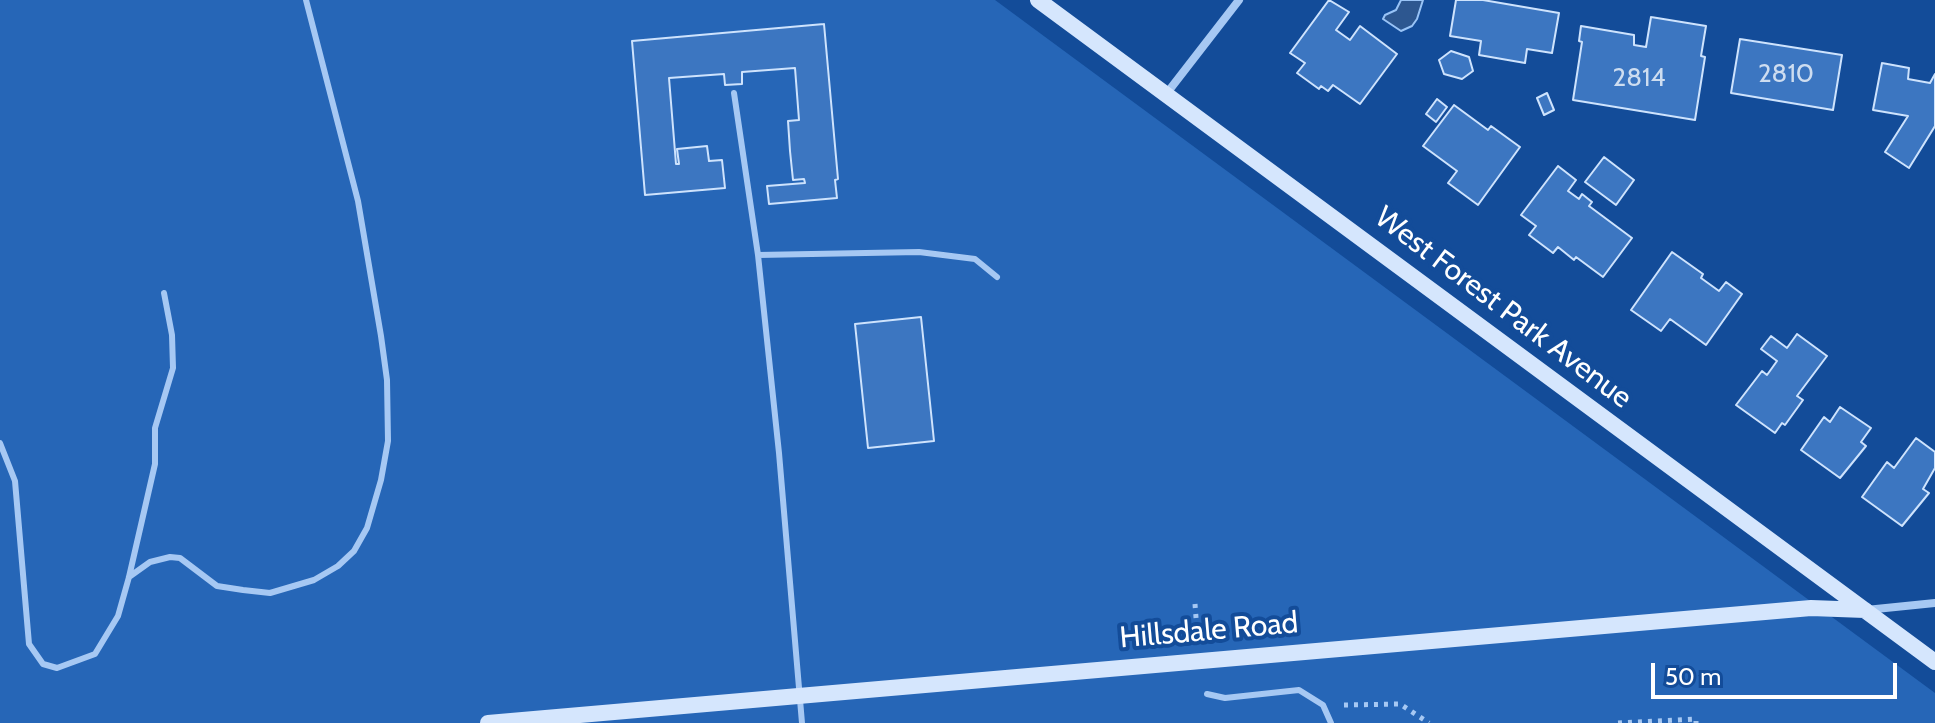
<!DOCTYPE html>
<style>
body{margin:0}
#map{position:relative;width:1935px;height:723px;overflow:hidden;background:#134c99;font-family:Cabin,sans-serif}
canvas{display:block}
.scale{position:absolute;left:1651px;top:663px;width:246px;height:36px;box-sizing:border-box;border:4px solid #fff;border-top:0;padding-left:10px;font-size:24px;line-height:28px;white-space:nowrap;color:#fff;-webkit-text-stroke:6px #134c99;paint-order:stroke}
</style>
<div id="map">
<canvas width="1935" height="723"></canvas>
<div class="scale">50 m</div>
</div>
<script>
const ctx = document.querySelector('canvas').getContext('2d');
ctx.lineJoin = 'round';
function paint(path, color) {
  ctx.fillStyle = color;
  ctx.fill(path, 'evenodd');
}
function toPath(rows) {
  const path = new Path2D();
  for (const r of rows) {
    path.moveTo(r[0], r[1]);
    for (let i = 2; i < r.length; i += 2) path.lineTo(r[i], r[i + 1]);
  }
  return path;
}
function trace(path, color, width, dash) {
  ctx.strokeStyle = color;
  ctx.lineWidth = width;
  ctx.lineCap = dash ? 'butt' : 'round';
  ctx.setLineDash(dash || []);
  ctx.stroke(path);
}
function write(font, color, halo, rows, align = 'center') {
  ctx.font = font + ' Cabin,sans-serif';
  ctx.lineWidth = 8;
  ctx.setLineDash([]);
  ctx.textBaseline = 'middle';
  ctx.strokeStyle = halo;
  ctx.fillStyle = color;
  for (const [text, x, y, turn = 0] of rows) {
    ctx.save();
    ctx.translate(x, y);
    ctx.rotate((+turn || 0) * Math.PI / 180);
    ctx.textAlign = isNaN(turn) ? turn : align;
    if (halo) ctx.strokeText(text, 0, 0);
    ctx.fillText(text, 0, 0);
    ctx.restore();
  }
}
paint(toPath([
 [0,0,995,0,1935,693,1935,723,0,723]
]), '#2666b7');
const water = toPath([
 [1401,0,1423,0,1417,19,1412,26,1401,31,1383,19,1385,15,1396,10,1401,0]
]);
paint(water, '#2d5790');
trace(water, '#98c3f6', 2);
const building = toPath([
 [1329,0,1349,12,1336,30,1350,40,1360,26,1397,54,1360,104,1333,85,1328,91,1321,86,1319,89,1297,73,1305,63,1290,53,1329,0],
 [1456,0,1483,0,1559,13,1552,53,1527,49,1525,63,1479,55,1481,41,1450,36,1456,0],
 [1651,17,1706,26,1701,56,1705,57,1695,120,1573,100,1582,42,1579,41,1581,26,1634,35,1634,45,1646,47,1651,17],
 [824,24,838,179,835,180,837,198,769,204,767,186,805,183,804,179,793,180,790,151,788,121,799,120,795,68,742,72,742,84,725,85,724,74,669,78,676,164,679,164,677,149,707,146,709,161,722,160,725,188,645,195,632,41,824,24],
 [1740,39,1842,55,1833,110,1731,93,1740,39],
 [1451,51,1469,57,1473,71,1462,79,1444,74,1439,60,1451,51],
 [1882,63,1909,68,1908,79,1930,83,1935,74,1935,126,1909,168,1885,152,1908,116,1873,110,1882,63],
 [1547,93,1554,110,1544,115,1537,98,1547,93],
 [1437,99,1447,107,1436,122,1426,114,1437,99],
 [1454,105,1488,130,1491,126,1520,147,1478,205,1448,183,1457,171,1423,146,1454,105],
 [1604,157,1634,180,1616,205,1585,182,1604,157],
 [1558,166,1576,180,1568,191,1579,199,1582,194,1592,202,1589,206,1632,238,1603,277,1576,257,1574,260,1558,247,1553,253,1529,235,1536,226,1521,215,1558,166],
 [1672,252,1703,274,1701,278,1719,291,1726,282,1742,294,1706,345,1670,319,1661,331,1631,310,1672,252],
 [921,317,934,441,868,448,855,324,921,317],
 [1797,334,1827,356,1797,396,1803,400,1785,425,1782,423,1775,433,1736,405,1762,371,1767,375,1777,361,1761,349,1771,336,1787,348,1797,334],
 [1840,407,1871,428,1861,442,1866,446,1840,478,1801,450,1824,417,1830,422,1840,407],
 [1916,438,1935,452,1935,468,1923,489,1929,493,1902,526,1862,497,1887,462,1894,468,1916,438]
]);
paint(building, '#3c76c1');
trace(building, '#cee3fd', 2);
trace(toPath([
 [1195,604,1197,631],
 [1344,705,1400,704,1429,723],
 [1618,723,1696,719,1696,723]
]), '#a6c8f3', 5, [4, 6]);
trace(toPath([
 [734,93,758,255,779,453,802,723],
 [758,255,919,252,975,259,997,277],
 [0,443,15,481,29,644,43,664,57,668,95,654,118,616,129,577,155,464,155,428,173,368,172,335,164,293],
 [129,577,150,562,170,557,180,558,217,586,243,590,270,593,314,580,338,566,354,551,367,528,381,480,388,441,387,380,381,336,358,201,306,0],
 [1207,694,1225,698,1299,690,1323,705,1331,723]
]), '#a6c8f3', 6);
trace(toPath([
 [1167,93,1239,0],
 [1866,610,1935,603]
]), '#a6c8f3', 8);
trace(toPath([
 [1038,0,1935,662],
 [488,723,1811,608,1865,610]
]), '#d5e6fd', 16);
write('26px', '#ceddf0', null, [
 ["2810",1786,74],
 ["2814",1639,78]
]);
write('30px', '#fff', '#134c99', [
 ["West Forest Park Avenue",1503,308,37],
 ["Hillsdale Road",1209,631,-5]
]);
</script>
